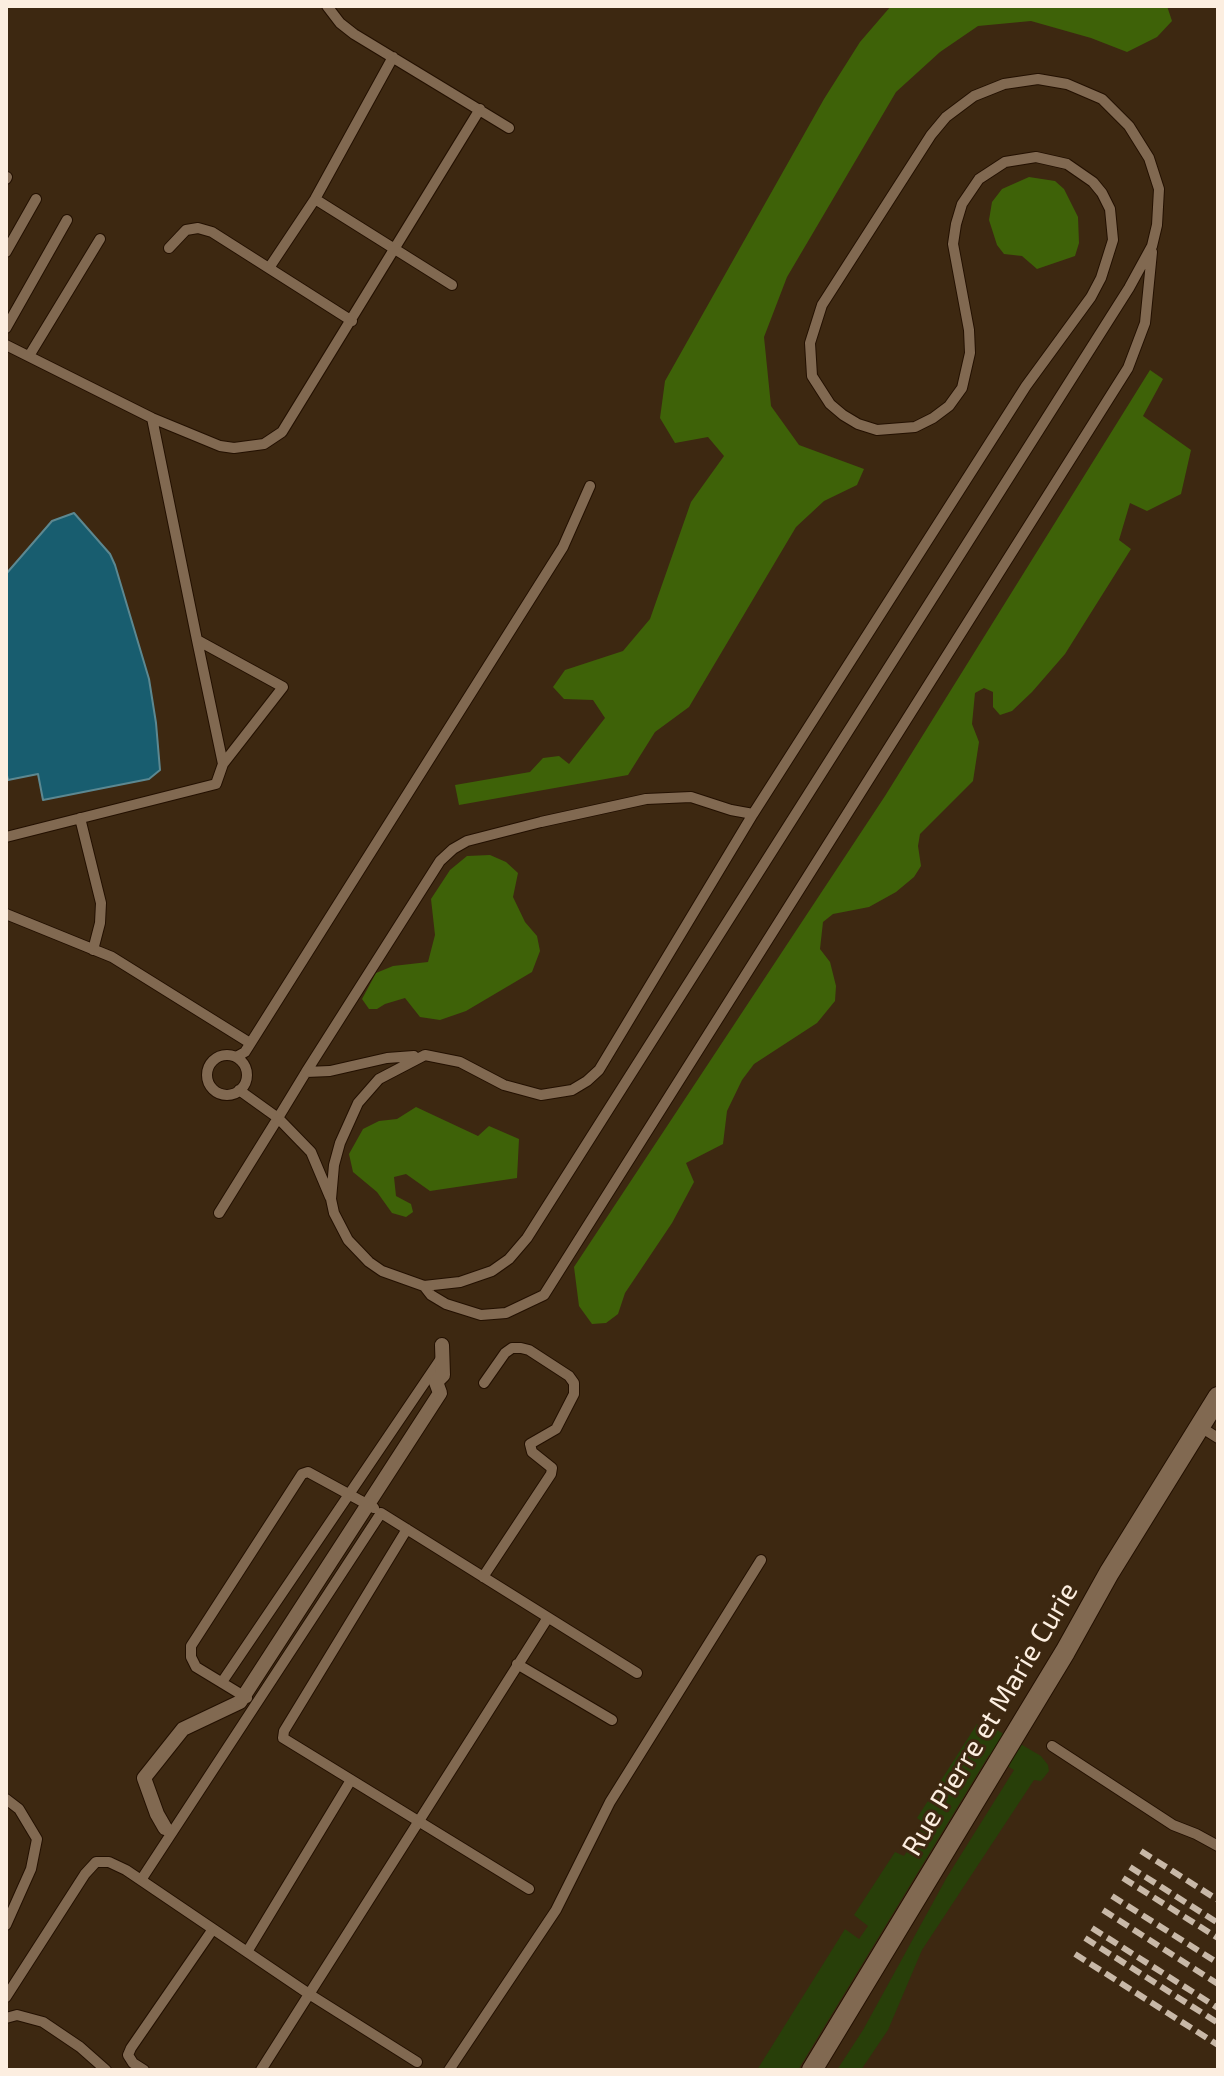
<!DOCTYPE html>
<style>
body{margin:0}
#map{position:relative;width:1224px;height:2076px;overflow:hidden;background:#3d2811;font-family:"Exo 2",sans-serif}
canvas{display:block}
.frame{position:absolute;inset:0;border:8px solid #fceee0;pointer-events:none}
</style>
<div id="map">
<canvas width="1224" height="2076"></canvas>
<div class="frame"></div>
</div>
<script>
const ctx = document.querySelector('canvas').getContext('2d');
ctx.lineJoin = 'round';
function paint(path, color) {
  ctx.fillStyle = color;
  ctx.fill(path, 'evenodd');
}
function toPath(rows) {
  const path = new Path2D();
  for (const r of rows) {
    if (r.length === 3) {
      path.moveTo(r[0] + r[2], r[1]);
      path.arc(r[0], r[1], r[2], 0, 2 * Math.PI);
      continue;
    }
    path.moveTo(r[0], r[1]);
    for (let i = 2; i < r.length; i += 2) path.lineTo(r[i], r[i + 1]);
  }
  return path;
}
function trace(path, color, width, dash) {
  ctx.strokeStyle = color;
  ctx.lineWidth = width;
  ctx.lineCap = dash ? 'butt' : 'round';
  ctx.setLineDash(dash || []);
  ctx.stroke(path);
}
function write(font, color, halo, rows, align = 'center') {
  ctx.font = font + ' "Exo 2",sans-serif';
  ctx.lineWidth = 6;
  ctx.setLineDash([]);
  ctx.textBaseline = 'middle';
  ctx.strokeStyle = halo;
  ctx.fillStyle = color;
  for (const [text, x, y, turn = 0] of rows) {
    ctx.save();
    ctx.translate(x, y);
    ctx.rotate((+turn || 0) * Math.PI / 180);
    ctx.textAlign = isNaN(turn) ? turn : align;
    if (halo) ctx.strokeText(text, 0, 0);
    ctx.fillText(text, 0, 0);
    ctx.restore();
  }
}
paint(toPath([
 [985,1723,1041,1756,1048,1765,1049,1771,1041,1781,1034,1780,922,1950,888,2030,861,2070,837,2070,863,2030,947,1877,1014,1770,989,1755,798,2070,757,2070,845,1929,859,1939,868,1926,854,1915,895,1852,904,1856,924,1823,917,1818,977,1724,979,1726]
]), '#283f09');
paint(toPath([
 [891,6,1167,6,1172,21,1157,37,1127,52,1091,38,1031,21,978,26,940,52,896,92,787,277,764,337,771,406,799,445,864,469,857,485,824,501,796,527,689,707,655,732,628,775,459,805,455,785,530,772,543,758,559,756,569,764,605,718,593,700,564,699,553,687,565,670,623,651,650,619,691,502,724,456,708,437,675,443,660,418,665,381,824,99,860,42],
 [1029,177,1055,181,1064,189,1078,217,1079,243,1075,256,1037,269,1022,256,1004,254,997,245,989,220,992,202,1002,189],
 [1150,370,1163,379,1143,416,1191,450,1181,494,1147,511,1130,503,1119,540,1131,549,1065,654,1032,692,1012,711,1000,715,993,707,993,692,984,688,975,693,972,724,979,742,973,781,920,834,918,846,921,866,914,877,896,892,869,907,833,914,823,922,820,949,830,962,836,986,835,1001,817,1023,754,1064,742,1080,727,1111,723,1144,686,1163,694,1182,672,1223,625,1293,618,1314,606,1323,592,1324,579,1306,574,1267,885,796],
 [490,855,506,862,518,873,513,897,525,922,537,936,540,951,532,972,466,1011,440,1020,420,1017,405,998,385,1004,377,1009,369,1009,362,999,376,973,393,966,428,962,435,935,431,899,450,870,467,856],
 [416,1107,478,1136,489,1126,519,1139,517,1178,430,1191,406,1174,394,1177,396,1196,411,1204,413,1212,406,1217,392,1213,377,1192,353,1172,349,1154,363,1129,379,1121,397,1119]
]), '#3e6208');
const water = toPath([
 [74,513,110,554,115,565,149,679,156,723,160,770,149,779,43,800,38,774,8,780,6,771,6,574,52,521,74,513]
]);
paint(water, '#185d6f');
trace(water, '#5c8891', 2);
const service = toPath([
 [327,6,340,23,354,34,509,128],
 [1038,79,1067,84,1102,99,1129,126,1149,158,1159,189,1157,225,1152,246,1129,288,527,1238,509,1259,492,1271,460,1282,424,1286,382,1271,369,1262,348,1240,334,1213,331,1199,334,1165,340,1143,358,1103,379,1079,425,1055,460,1062,504,1085,541,1095,572,1090,587,1081,599,1070,753,814,1026,386,1091,297,1101,278,1113,240,1110,209,1102,193,1093,182,1067,164,1036,157,1005,162,979,179,962,204,956,224,953,244,969,330,970,353,962,388,949,406,933,418,915,427,877,430,858,424,843,415,830,404,812,376,810,343,822,305,931,135,946,117,974,96,1004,84,1038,79],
 [6,179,7,177],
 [315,199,452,285],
 [169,248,186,230,198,228,212,232,352,321],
 [6,252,36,199],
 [269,268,315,199,393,57],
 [6,328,67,220],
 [6,345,152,418,197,640,223,764,283,687,197,640],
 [29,356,100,239],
 [152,418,220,446,234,448,264,444,282,432,480,109],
 [80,818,101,903,100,923,93,950],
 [6,837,216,784,223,764],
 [6,914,112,957,250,1043],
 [227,1075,20],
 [236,1057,245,1052,563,547,590,486],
 [306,1072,440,861,453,849,467,841,541,822,646,799,691,797,731,810,753,814],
 [330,1197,311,1152,278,1118,306,1072,330,1071,387,1058,414,1056],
 [219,1213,278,1118,239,1090],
 [424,1286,431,1295,446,1304,481,1315,506,1313,544,1295,1128,368,1145,323,1152,252],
 [1199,1426,1218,1438],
 [407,1529,284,1731,283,1738,529,1889],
 [483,1577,551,1474,552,1468,532,1452,530,1444,556,1429,574,1394,574,1383,569,1376,529,1350,521,1348,512,1348,505,1353,484,1383],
 [517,1664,612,1720],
 [222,1682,442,1357],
 [247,1698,196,1667,191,1657,191,1646,302,1474,308,1472,374,1508],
 [1052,1746,1173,1825,1196,1834,1218,1846],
 [6,1799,19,1809,37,1839,31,1869,6,1925],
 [141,1880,381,1513,637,1673],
 [247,1952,351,1780],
 [6,1997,85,1874,96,1862,109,1862,126,1870,309,1994,417,2062],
 [6,2018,17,2015,43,2022,80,2047,106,2070],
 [144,2070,133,2063,128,2055,131,2048,213,1929],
 [261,2070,547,1619],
 [449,2070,556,1910,610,1802,761,1560]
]);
const pedestrian = toPath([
 [165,1828,157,1814,144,1778,183,1729,240,1702,440,1393,436,1382,443,1375,442,1345]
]);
const minor = toPath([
 [812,2070,1065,1652,1109,1573,1218,1397]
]);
trace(service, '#231000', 12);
trace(pedestrian, '#231000', 16);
trace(minor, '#231000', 22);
trace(service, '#816951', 10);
trace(pedestrian, '#816951', 14);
trace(minor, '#816951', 20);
trace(toPath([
 [1141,1851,1218,1900],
 [1130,1867,1218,1923],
 [1123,1878,1218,1938],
 [1112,1896,1218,1963],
 [1103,1910,1218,1984],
 [1092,1928,1218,2008],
 [1085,1938,1218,2023],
 [1075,1954,1218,2045]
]), '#c8b8a7', 6, [12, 6]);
write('28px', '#fceee0', '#3d2811', [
 ["Rue Pierre et Marie Curie",990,1719,-59]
]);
</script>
